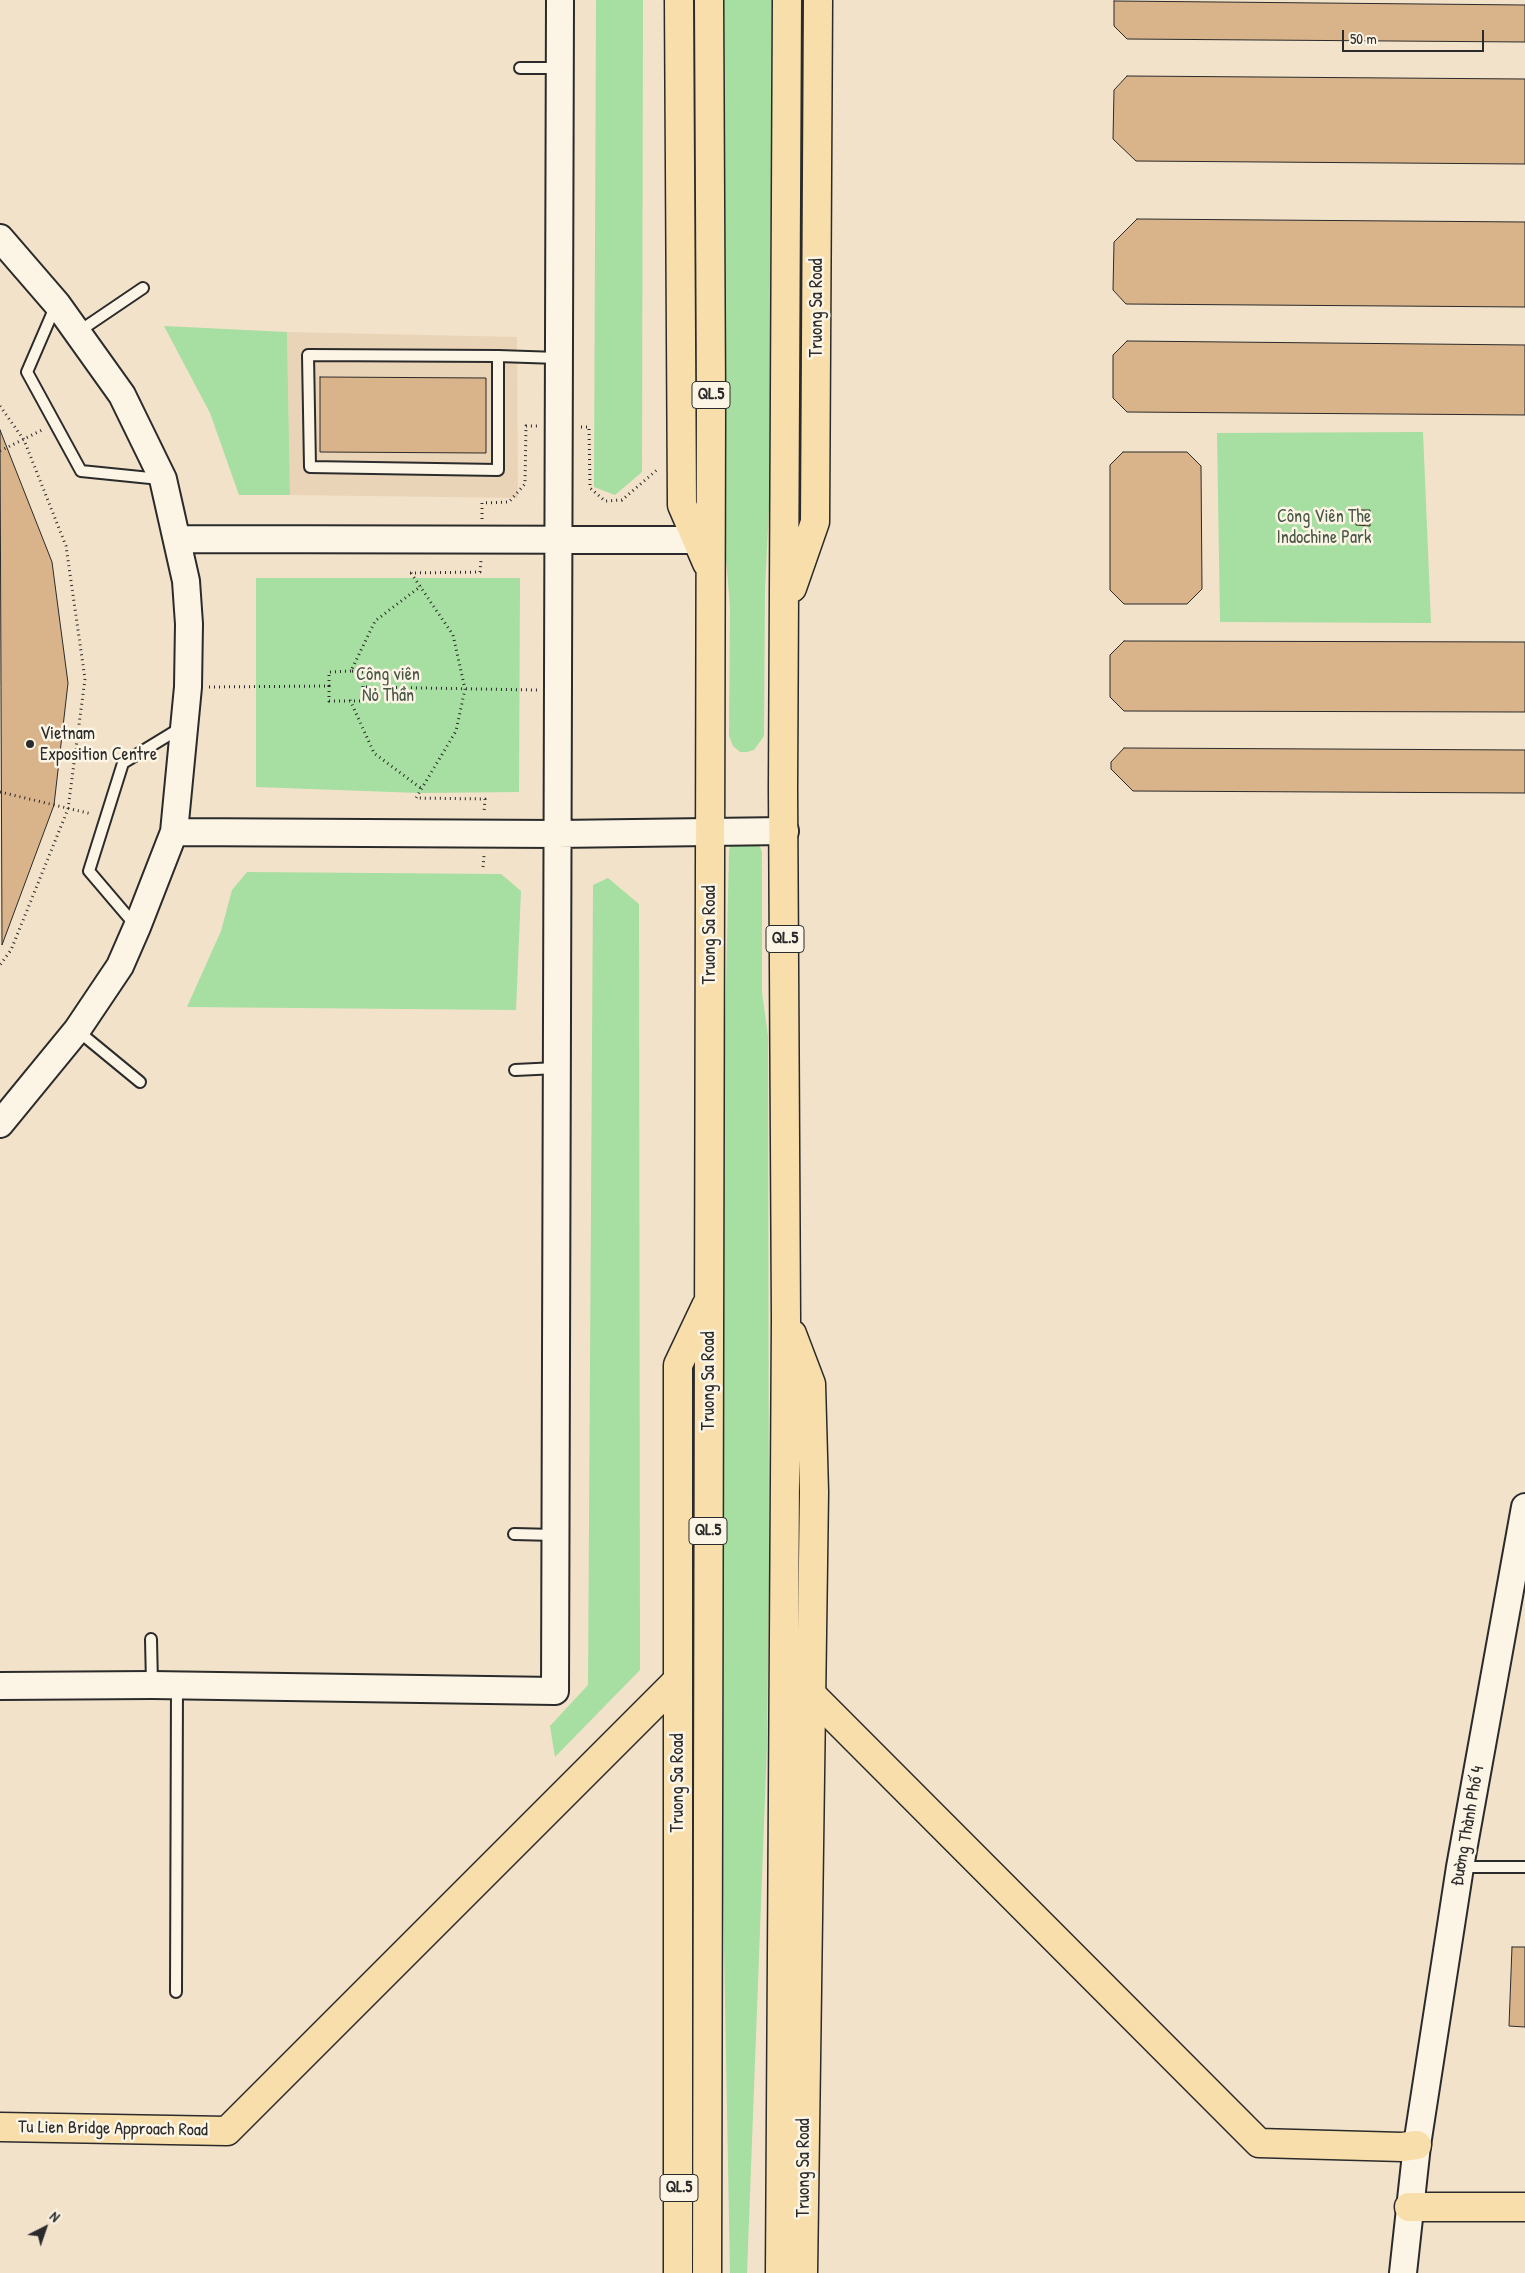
<!DOCTYPE html>
<meta charset="utf-8">
<style>
body{margin:0}
#map{position:relative;width:1525px;height:2273px;overflow:hidden;background:#f2e2ca;font-family:"Patrick Hand",sans-serif}
canvas{display:block}
.north{position:absolute;left:20px;top:2203px;width:50px;height:50px;-webkit-text-stroke:4px #fcf5e5;paint-order:stroke;rotate:41deg;font-size:14px;font-weight:700;line-height:20px;text-align:center;color:#2b2b2b}
.north::after{content:'';display:block;margin:auto;width:18px;height:22px;background:#2b2b2b;clip-path:polygon(50% 0,100% 100%,50% 72%,0 100%)}
.scale{position:absolute;left:1342px;top:30px;width:142px;height:22px;box-sizing:border-box;border:2px solid #2b2b2b;border-top:0;padding-left:6px;font-size:15px;line-height:18px;white-space:nowrap;color:#2b2b2b;-webkit-text-stroke:4px #fcf5e5;paint-order:stroke}
</style>
<div id="map">
<canvas width="1525" height="2273"></canvas>
<div class="north">N</div>
<div class="scale">50 m</div>
</div>
<script>
const ctx = document.querySelector('canvas').getContext('2d');
ctx.lineJoin = 'round';
function paint(path, color) {
  ctx.fillStyle = color;
  ctx.fill(path, 'evenodd');
}
function toPath(rows) {
  const path = new Path2D();
  for (const r of rows) {
    path.moveTo(r[0], r[1]);
    for (let i = 2; i < r.length; i += 2) path.lineTo(r[i], r[i + 1]);
  }
  return path;
}
function trace(path, color, width, dash) {
  ctx.strokeStyle = color;
  ctx.lineWidth = width;
  ctx.lineCap = dash ? 'butt' : 'round';
  ctx.setLineDash(dash || []);
  ctx.stroke(path);
}
function write(font, color, halo, rows, align = 'center') {
  ctx.font = font + ' "Patrick Hand",sans-serif';
  ctx.lineWidth = 5;
  ctx.setLineDash([]);
  ctx.textBaseline = 'middle';
  ctx.strokeStyle = halo;
  ctx.fillStyle = color;
  for (const [text, x, y, turn = 0] of rows) {
    ctx.save();
    ctx.translate(x, y);
    ctx.rotate((+turn || 0) * Math.PI / 180);
    ctx.textAlign = isNaN(turn) ? turn : align;
    if (halo) ctx.strokeText(text, 0, 0);
    ctx.fillText(text, 0, 0);
    ctx.restore();
  }
}
paint(toPath([
 [287,332,517,337,518,498,290,495]
]), '#ead4b7');
paint(toPath([
 [596,0,643,0,642,472,615,495,594,487],
 [723,0,772,0,770,488,765,589,764,736,754,750,747,752,740,752,733,746,729,736,730,607,722,510],
 [164,326,287,332,290,495,239,495,210,413],
 [1423,432,1431,623,1220,622,1217,433],
 [256,578,520,578,519,792,419,793,256,787],
 [757,839,762,852,762,992,768,1036,769,1589,767,1745,747,2273,730,2273,722,1838,720,1092,725,1031,729,851,731,842],
 [247,872,501,874,521,891,516,1010,187,1007,221,931,232,890],
 [608,878,639,904,640,1670,555,1757,550,1726,588,1685,593,885]
]), '#a7dea1');
const building = toPath([
 [1114,1,1525,5,1525,42,1127,39,1114,26,1114,1],
 [1127,76,1525,79,1525,164,1136,161,1113,139,1114,90,1127,76],
 [1137,219,1525,222,1525,307,1126,304,1113,290,1114,242,1137,219],
 [1127,341,1525,345,1525,415,1127,412,1113,398,1113,355,1127,341],
 [320,377,486,378,486,453,320,452,320,377],
 [0,430,52,562,68,683,54,805,2,945,0,430],
 [1123,452,1187,452,1201,466,1202,589,1187,604,1124,604,1110,590,1110,465,1123,452],
 [1356,510,1370,510,1370,526,1356,525,1356,510],
 [1124,641,1525,642,1525,712,1124,711,1110,697,1110,655,1124,641],
 [1124,748,1525,750,1525,793,1133,791,1111,769,1111,762,1124,748],
 [1512,1947,1525,1947,1525,2027,1509,2026,1512,1947]
]);
paint(building, '#d9b48b');
trace(building, '#2b2b2b', 1);
const service = toPath([
 [520,68,559,68],
 [55,307,27,372,81,471,160,479],
 [78,332,143,288],
 [498,356,498,470,310,467,308,355,498,356,558,358],
 [135,925,89,871,123,763,182,727],
 [78,1031,140,1082],
 [515,1070,557,1068],
 [514,1534,555,1535],
 [151,1639,152,1684],
 [1461,1867,1525,1867],
 [176,1992,177,1686]
]);
const tertiary = toPath([
 [0,238,57,304,122,395,163,479,186,581,189,624,188,687,174,832,137,927,120,966,77,1030,0,1124],
 [178,539,696,540],
 [174,832,557,834,785,831],
 [0,1686,152,1685,555,1691,560,0],
 [1403,2273,1417,2145,1460,1867,1525,1507]
]);
const primary = toPath([
 [812,1695,1259,2143,1402,2147,1417,2145],
 [0,2127,227,2131,677,1681],
 [1409,2207,1525,2207]
]);
const trunk = toPath([
 [679,0,682,505,707,563],
 [792,588,815,522,818,0],
 [792,1334,811,1384,814,1492,803,2273],
 [678,2273,678,1365,706,1306],
 [707,2273,711,398,709,0],
 [780,2273,786,1319,783,788,787,0]
]);
trace(service, '#2b2b2b', 14);
trace(tertiary, '#2b2b2b', 30);
trace(primary, '#2b2b2b', 31);
trace(trunk, '#2b2b2b', 31);
trace(toPath([
 [0,406,24,440,66,546,85,679,68,809,11,950,0,965],
 [581,427,589,427,590,488,605,501,622,500,658,469],
 [0,451,44,429],
 [482,519,482,503,509,502,525,484,526,426,538,426],
 [410,573,480,572,481,560],
 [411,573,453,635,465,689,456,731,416,798,485,799,484,812],
 [329,686,329,672,351,671],
 [209,687,329,686,329,701,362,701,363,687,537,690],
 [363,687,363,672,351,671,375,621,421,586],
 [350,700,374,753,422,789],
 [0,792,92,814],
 [483,867,484,856]
]), '#2b2b2b', 3, [1, 4]);
trace(service, '#fcf5e5', 10);
trace(tertiary, '#fcf5e5', 26);
trace(primary, '#f8deab', 28);
trace(trunk, '#f8deab', 28);
for (const [x, y, r, color] of [
 [30,744,5,"#2b2b2b"]
]) {
  const dot = new Path2D();
  dot.arc(x, y, r, 0, 2 * Math.PI);
  ctx.fillStyle = color;
  ctx.fill(dot);
  trace(dot, '#fcf5e5', 2);
}
for (const [x, y, w] of [
 [711,395,38],
 [785,939,38],
 [708,1531,38],
 [679,2188,38]
]) {
  const box = new Path2D();
  box.roundRect(x - w / 2, y - 13.5, w, 27, 4);
  ctx.fillStyle = '#fcf5e5';
  ctx.fill(box);
  trace(box, '#2b2b2b', 1);
}
write('bold 16px', '#2b2b2b', null, [
 ["QL.5",711,395],
 ["QL.5",785,939],
 ["QL.5",708,1531],
 ["QL.5",679,2188]
]);
write('18px', '#2b2b2b', '#fcf5e5', [
 ["Truong Sa Road",817,308,-90],
 ["Truong Sa Road",710,935,-90],
 ["Truong Sa Road",709,1381,-90],
 ["Truong Sa Road",678,1783,-90],
 ["Đường Thành Phố 4",1468,1826,-80],
 ["Tu Lien Bridge Approach Road",113,2129,1],
 ["Truong Sa Road",804,2168,-90]
]);
write('18px', '#4a5848', '#fcf5e5', [
 ["Công Viên The",1324,517],
 ["Indochine Park",1324,538],
 ["Công viên",388,675],
 ["Nỏ Thần",388,696]
]);
write('18px', '#2b2b2b', '#fcf5e5', [
 ["Vietnam",40,734],
 ["Exposition Centre",40,755]
], 'left');
</script>
